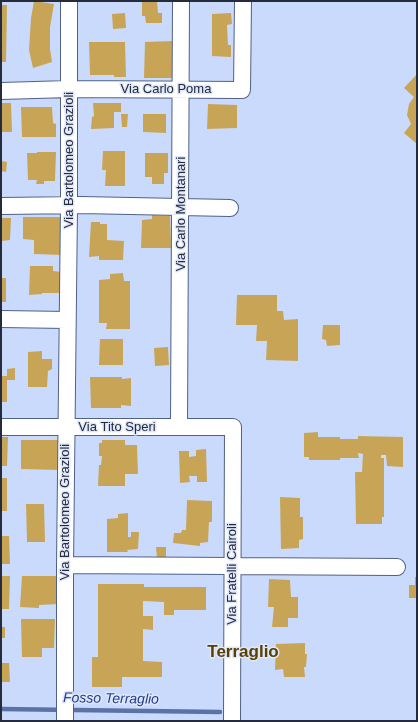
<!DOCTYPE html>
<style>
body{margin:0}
#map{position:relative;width:418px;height:722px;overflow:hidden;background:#cadafd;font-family:Arial,sans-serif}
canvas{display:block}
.frame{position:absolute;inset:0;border:2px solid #242b3c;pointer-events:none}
</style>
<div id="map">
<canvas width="418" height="722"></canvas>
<div class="frame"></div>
</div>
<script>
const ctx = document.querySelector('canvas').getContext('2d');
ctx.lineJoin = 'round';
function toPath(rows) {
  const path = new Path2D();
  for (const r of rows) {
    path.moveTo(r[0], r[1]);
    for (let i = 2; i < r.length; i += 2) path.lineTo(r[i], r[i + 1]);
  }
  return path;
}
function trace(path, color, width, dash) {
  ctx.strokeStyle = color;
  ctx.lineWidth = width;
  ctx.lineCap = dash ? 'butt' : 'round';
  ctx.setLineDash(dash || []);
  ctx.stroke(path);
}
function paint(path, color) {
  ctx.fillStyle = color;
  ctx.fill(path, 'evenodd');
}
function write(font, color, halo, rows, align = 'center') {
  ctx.font = font + ' Arial,sans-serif';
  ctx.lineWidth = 3;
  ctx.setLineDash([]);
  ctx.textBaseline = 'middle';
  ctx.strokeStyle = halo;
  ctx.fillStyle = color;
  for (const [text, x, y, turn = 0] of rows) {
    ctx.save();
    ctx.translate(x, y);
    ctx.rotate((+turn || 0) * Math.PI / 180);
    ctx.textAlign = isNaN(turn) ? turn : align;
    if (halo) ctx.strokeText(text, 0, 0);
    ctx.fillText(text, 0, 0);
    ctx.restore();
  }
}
trace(toPath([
 [1,709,220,712]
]), '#5b72a6', 4.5);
paint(toPath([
 [34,1,54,4,50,27,50,49,52,62,33,68,29,50,31,18],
 [147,1,157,1,158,13,162,13,162,23,146,23,145,16,142,16,142,2],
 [1,5,7,5,6,62,1,62],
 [125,13,126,28,113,29,112,14],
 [231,13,232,24,227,25,228,45,231,45,231,57,212,56,212,14],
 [173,41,173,78,144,78,145,42],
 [89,42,125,42,126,77,114,77,114,75,90,75],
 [417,74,417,144,404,133,411,124,407,115,409,104,414,97,404,88],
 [1,103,11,103,12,132,1,132],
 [93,103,121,103,121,112,114,112,114,128,91,129,92,117,94,116],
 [208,104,237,105,237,128,207,129],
 [21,107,52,107,53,123,56,124,56,137,22,137],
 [121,114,128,114,127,127,122,127],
 [143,114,166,114,166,133,143,132],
 [103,151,125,151,125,186,105,186,106,170,102,170],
 [37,152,56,152,55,181,44,181,44,184,36,184,37,180,28,180,27,153,37,153],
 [145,153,168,153,168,173,164,173,164,184,152,184,152,177,145,177],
 [1,161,7,162,6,172,1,171],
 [152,215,170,216,171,248,141,248,142,220,152,219],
 [23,217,62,217,62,255,34,254,34,240,23,239],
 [1,218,11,218,10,240,1,241],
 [91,222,100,222,100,224,107,224,107,240,124,241,123,260,99,260,99,256,89,257],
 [30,266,53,266,53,271,62,272,62,293,42,293,42,294,29,295],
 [123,273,124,281,130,281,130,329,106,329,107,323,99,323,99,280,110,279,110,274],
 [1,278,6,278,6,302,1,302],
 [237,295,277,295,277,311,283,311,284,320,298,319,298,361,266,360,267,341,256,341,257,325,236,325],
 [323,325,340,325,340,345,327,346,326,340,322,339],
 [100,339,123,339,123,365,99,365],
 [168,347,169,365,155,366,154,348],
 [42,351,42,359,52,359,52,369,48,371,47,387,28,387,28,352],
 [15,368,15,380,7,380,7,402,1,402,1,376,7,376,7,369],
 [90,377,122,377,122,379,131,378,131,406,121,405,121,408,91,408],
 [318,432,318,437,340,437,340,439,358,439,358,436,403,437,403,467,387,466,386,455,381,455,381,458,384,458,384,517,382,517,382,524,356,524,355,472,362,472,363,454,358,453,359,458,340,458,340,460,309,460,309,457,304,457,304,433],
 [1,437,8,437,7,466,1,466],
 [21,440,59,440,59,470,21,469],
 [102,440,125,440,125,445,137,445,138,474,125,474,125,486,98,486,99,465,101,465,102,456,99,456,99,443,102,443],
 [206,449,207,482,197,482,197,476,189,476,190,482,180,483,179,451,189,451,189,457,196,456,196,450],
 [1,478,7,478,7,511,1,511],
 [280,497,300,498,300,517,303,517,303,539,299,540,299,548,281,549],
 [187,500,212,501,212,522,209,522,208,542,200,543,200,546,173,543,174,533,181,533,182,530,186,530],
 [26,504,44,504,45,542,27,542],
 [128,513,128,537,131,537,131,532,139,532,138,549,127,550,128,552,107,552,107,519,118,518,118,514],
 [1,536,9,536,10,564,1,564],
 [156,547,166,547,166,559,157,559],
 [1,576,10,576,9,609,1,609],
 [22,576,59,576,58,604,39,605,39,608,20,607],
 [415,577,417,577,417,598,409,598,409,585,415,585],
 [269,579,290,580,291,597,298,597,298,618,288,618,288,627,272,627,274,607,268,607],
 [98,584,144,584,144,587,206,587,206,610,174,610,174,615,164,615,164,602,143,601,143,616,153,616,153,630,143,629,143,661,162,662,162,677,122,677,122,687,92,687,92,657,98,657],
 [21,619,55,619,54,648,42,648,42,657,22,657],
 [1,627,5,627,5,638,1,638],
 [305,643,305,654,307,654,306,667,304,667,305,677,284,677,283,669,275,670,276,644],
 [1,663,9,663,10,682,1,682]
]), '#c8a556');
const minor = toPath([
 [1,91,69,89,242,90,243,1],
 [1,206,81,205,230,208],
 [1,319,67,320],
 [179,426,181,1],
 [1,427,233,427,232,721],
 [65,565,397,567],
 [65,721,65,565,69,206,69,1]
]);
trace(minor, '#506186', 18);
trace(minor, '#fff', 16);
write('13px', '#242b3c', '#dfe7f9', [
 ["Via Carlo Poma",166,89],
 ["Via Bartolomeo Grazioli",69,160,-90],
 ["Via Carlo Montanari",181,214,-90],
 ["Via Tito Speri",117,427],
 ["Via Bartolomeo Grazioli",65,512,-90],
 ["Via Fratelli Cairoli",232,574,-90]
]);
write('italic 14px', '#213d8c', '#dfe7f9', [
 ["Fosso Terraglio",111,699,1]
]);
write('bold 17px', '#584100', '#dfe7f9', [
 ["Terraglio",243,652]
]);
</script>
